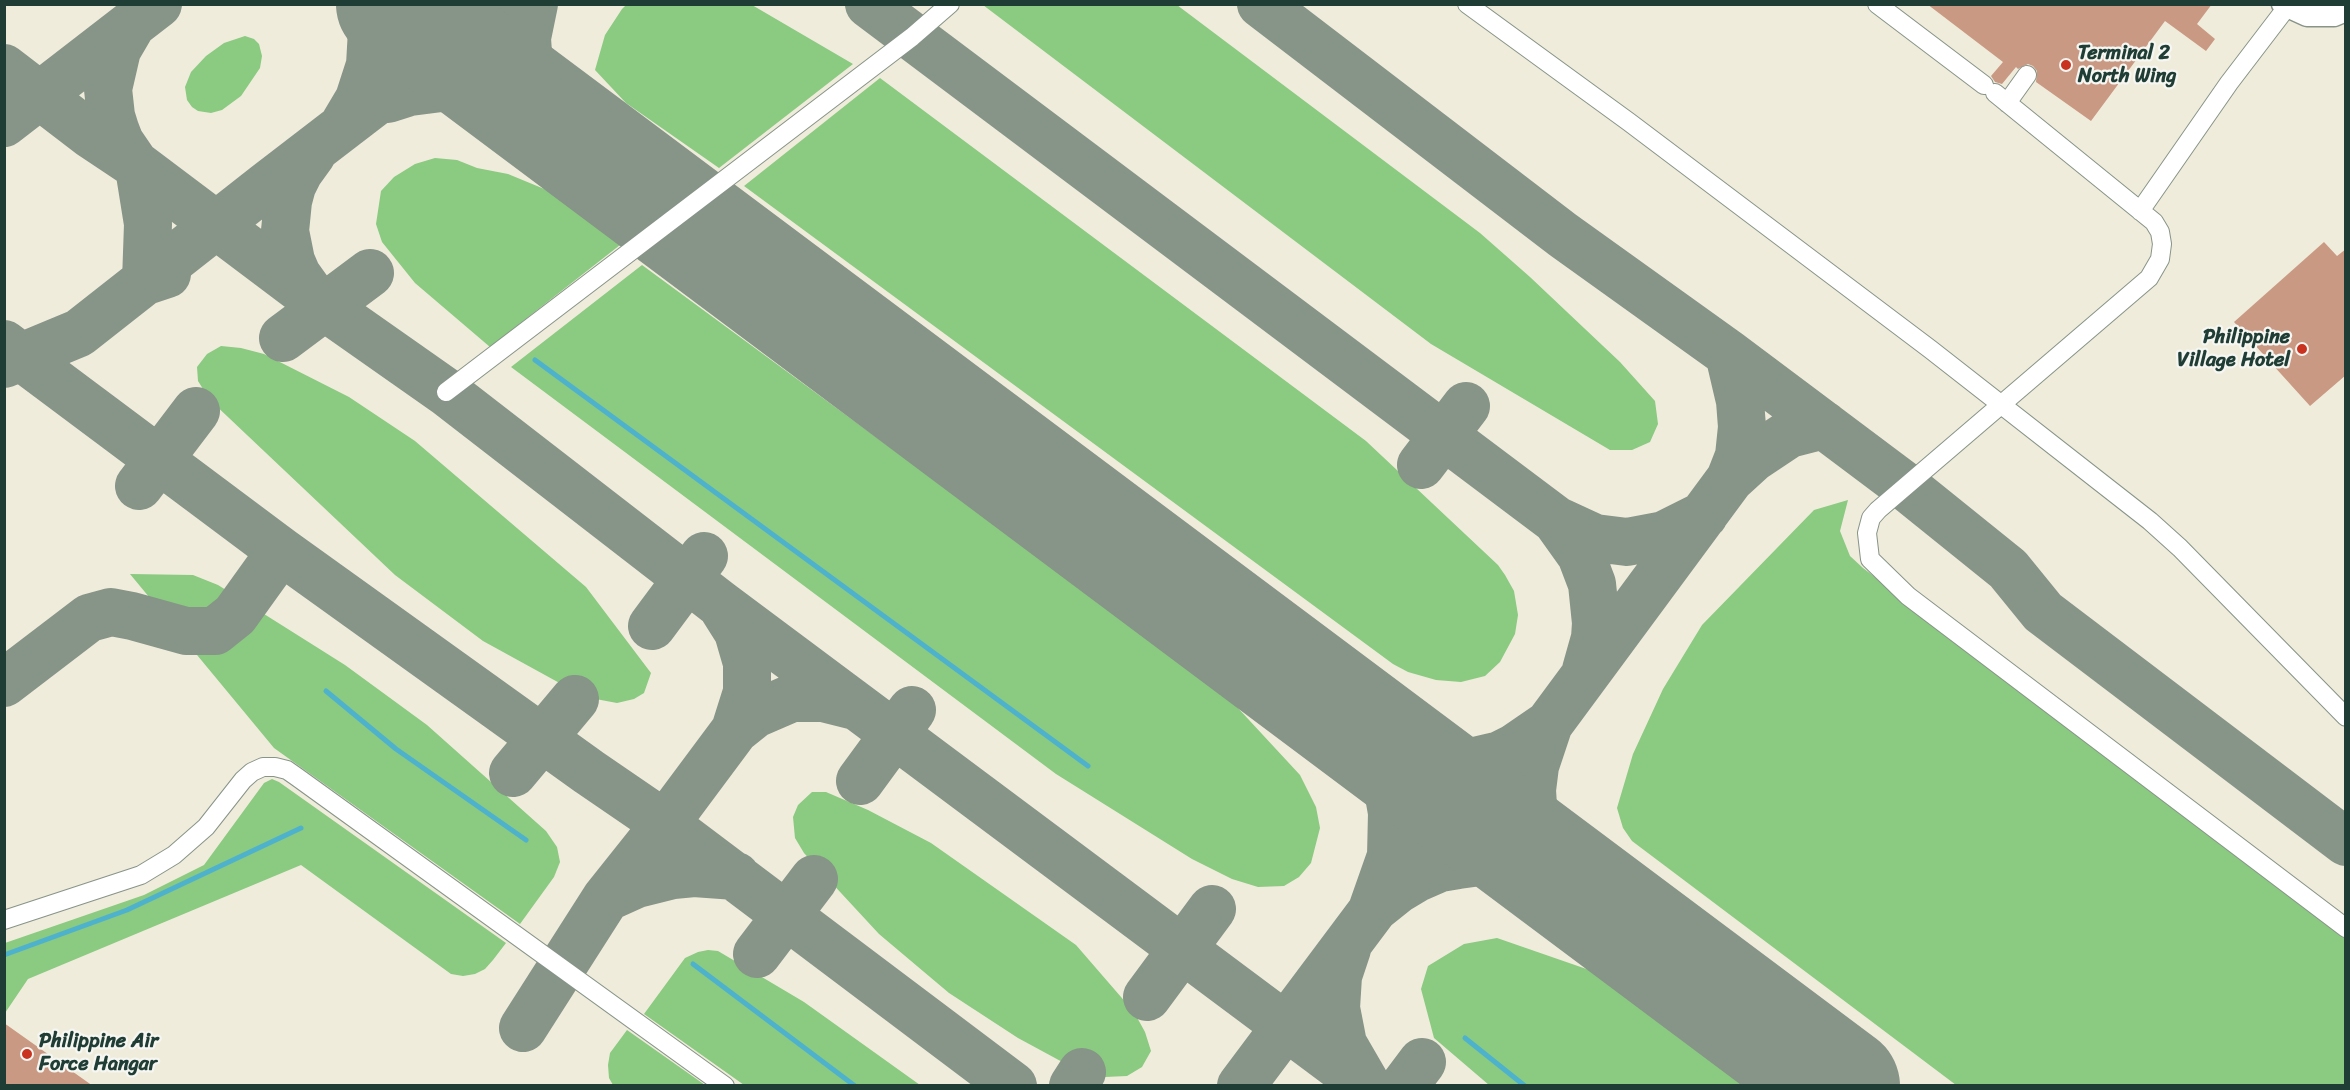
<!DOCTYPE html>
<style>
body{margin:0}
#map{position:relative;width:2350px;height:1090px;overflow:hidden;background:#efecdb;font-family:Sriracha,sans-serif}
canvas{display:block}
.frame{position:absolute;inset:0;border:6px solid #1f3d34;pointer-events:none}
</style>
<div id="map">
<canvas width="2350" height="1090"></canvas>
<div class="frame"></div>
</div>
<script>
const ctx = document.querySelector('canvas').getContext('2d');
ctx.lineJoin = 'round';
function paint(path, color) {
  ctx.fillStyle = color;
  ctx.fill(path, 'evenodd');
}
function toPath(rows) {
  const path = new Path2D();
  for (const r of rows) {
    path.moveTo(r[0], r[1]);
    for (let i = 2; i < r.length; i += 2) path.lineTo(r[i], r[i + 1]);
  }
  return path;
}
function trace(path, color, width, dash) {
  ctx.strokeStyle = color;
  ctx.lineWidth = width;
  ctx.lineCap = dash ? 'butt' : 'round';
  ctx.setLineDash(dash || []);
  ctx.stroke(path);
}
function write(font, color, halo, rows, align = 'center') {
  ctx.font = font + ' Sriracha,sans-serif';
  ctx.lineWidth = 4.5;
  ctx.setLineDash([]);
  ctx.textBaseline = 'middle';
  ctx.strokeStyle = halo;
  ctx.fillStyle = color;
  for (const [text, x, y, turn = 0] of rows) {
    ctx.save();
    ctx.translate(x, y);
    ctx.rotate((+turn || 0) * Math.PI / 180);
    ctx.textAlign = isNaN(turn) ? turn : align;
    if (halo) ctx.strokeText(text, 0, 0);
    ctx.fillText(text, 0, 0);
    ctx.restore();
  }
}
paint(toPath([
 [627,4,752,5,853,64,719,168,626,103,595,70,605,35,622,9],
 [983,5,1177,5,1480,233,1530,277,1620,362,1655,401,1658,424,1650,442,1632,450,1610,450,1431,344],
 [245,36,254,39,259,44,262,56,260,68,241,96,222,110,211,113,198,111,192,107,187,100,185,87,191,72,206,56,224,43],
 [880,78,1366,441,1498,565,1505,575,1514,591,1518,615,1515,634,1500,662,1485,676,1461,682,1436,680,1408,672,1393,664,744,186],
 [435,158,457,160,477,168,508,174,554,193,620,245,490,347,415,283,382,242,376,224,381,191,394,177,415,164],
 [642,265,1224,693,1300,775,1316,807,1320,828,1311,863,1299,877,1284,886,1258,887,1232,879,1192,859,1056,774,511,367],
 [221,346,241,348,264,354,349,397,415,441,586,587,651,673,644,693,634,699,617,703,585,697,483,641,395,575,210,400,198,381,197,367,207,354],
 [1848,500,1840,531,1850,556,1863,568,2345,936,2345,1085,1956,1085,1632,841,1623,828,1617,808,1633,754,1663,689,1702,625,1814,510],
 [130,574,193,575,218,585,345,665,427,725,546,831,557,847,560,862,554,877,520,924,274,748],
 [272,779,279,782,506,943,493,960,485,969,475,974,463,976,451,974,301,865,28,979,5,1013,5,943,144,895,204,865,264,783],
 [812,792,826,792,868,810,931,843,1076,945,1134,1012,1145,1032,1151,1051,1142,1067,1127,1076,1105,1077,1079,1071,1018,1038,949,993,879,934,804,853,795,838,793,817,798,805],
 [1497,938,1598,973,1747,1085,1489,1085,1434,1038,1421,989,1428,966,1464,944],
 [708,950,718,951,804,1002,920,1085,744,1085,644,1014,685,958,698,952],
 [627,1030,705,1085,613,1085,609,1078,608,1065,610,1053]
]), '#8aca81');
trace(toPath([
 [535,360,1088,766],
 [326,691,396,749,526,840],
 [4,955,127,910,301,828],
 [693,964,855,1086],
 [1465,1038,1525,1086]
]), '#4eb2cd', 5);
trace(toPath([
 [395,4,424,15,454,18,472,16,495,8],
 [534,4,527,38,529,68,534,83,548,111,579,143],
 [869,4,1556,520],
 [1261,4,1563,235,1729,354,1905,486,2008,569,2043,612,2346,842],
 [131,26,117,50,108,89,111,116,115,129,120,142,135,164],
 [4,68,90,134,135,164,325,307,446,392,720,604,1366,1086],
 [388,99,410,92,449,87,489,91,526,104],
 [4,123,158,4],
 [343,126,359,99,370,65,372,30,368,4],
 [139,168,148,224,146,281,167,274],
 [312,296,297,275,291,261,285,231,288,201,292,186,299,172,312,154],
 [283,338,370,273],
 [4,344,281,551,589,772,665,824,1013,1086],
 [1729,354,1740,401,1742,427,1739,456,1730,479],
 [4,364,79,333,266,186,503,4],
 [1421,465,1466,406],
 [139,486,196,411],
 [652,626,704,556],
 [1586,670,1595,638,1596,623,1592,584,1581,555,1556,520,1595,538,1627,542,1664,535,1704,515],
 [4,683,89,618,111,612,132,616,186,631,215,631,235,615,281,551],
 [1340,710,1367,741,1375,757,1388,790,1392,813,1391,856,1372,910,1397,890,1417,878,1440,868,1458,865,1480,862,1523,866,1540,869,1570,881],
 [735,730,755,714,792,698,823,698,855,706],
 [1386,744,1420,758,1454,763,1470,762,1500,755,1514,748,1549,724,1535,766,1532,790,1533,806,1541,838,1557,865,1570,881],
 [513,773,575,699],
 [860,781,912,710],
 [606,898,637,884,673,875,694,873,736,876],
 [1347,949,1338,976,1336,1008,1343,1044,1365,1082],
 [757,954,814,879],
 [1147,997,1212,909],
 [523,1028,606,898,665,824,735,730,747,692,747,663,738,632,721,605],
 [1073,1086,1082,1072],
 [1241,1086,1390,887,1416,857,1501,777,1549,724,1730,479,1753,458,1789,434,1824,425],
 [1404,1086,1422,1062]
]), '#879488', 48);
trace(toPath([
 [395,4,1841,1086]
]), '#879488', 118);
paint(toPath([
 [1927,4,2212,4,2197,24,2215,39,2206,51,2165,21,2091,121,2036,82,2037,71,2033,66,2028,64,2018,69,2016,67,2002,84,1995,82,1991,76,2003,62],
 [2324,242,2337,256,2346,249,2346,375,2310,406,2234,322],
 [4,1023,93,1086,4,1086]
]), '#ca9983');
const minor = toPath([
 [1467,4,1629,122,1930,349,2150,521,2180,548,2346,717],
 [1877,4,1984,85],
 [1995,93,2154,222,2160,232,2162,244,2160,259,2149,278,1878,510,1871,518,1867,533,1870,559,1908,596,2346,928],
 [2007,103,2027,75],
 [2140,211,2229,83,2287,7],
 [446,392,912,37,950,4],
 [4,920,141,875,174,855,206,827,243,780,252,772,263,767,275,767,287,770,297,777,725,1086]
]);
const major = toPath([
 [2283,4,2307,15,2334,15,2346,10]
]);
trace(minor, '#879488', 20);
trace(major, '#879488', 25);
trace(minor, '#fff', 18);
trace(major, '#fff', 22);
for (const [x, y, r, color] of [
 [2066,65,6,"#c8321e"],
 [2302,349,6,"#c8321e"],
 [27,1054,6,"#c8321e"]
]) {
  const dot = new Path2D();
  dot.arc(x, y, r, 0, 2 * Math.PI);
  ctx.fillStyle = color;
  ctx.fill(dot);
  trace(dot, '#f6f6f2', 2);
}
write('bold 20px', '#1f3d34', '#f6f6f2', [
 ["Terminal 2",2078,54],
 ["North Wing",2078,77],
 ["Philippine",2290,338,"right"],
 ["Village Hotel",2290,361,"right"],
 ["Philippine Air",39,1042],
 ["Force Hangar",39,1065]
], 'left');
</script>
